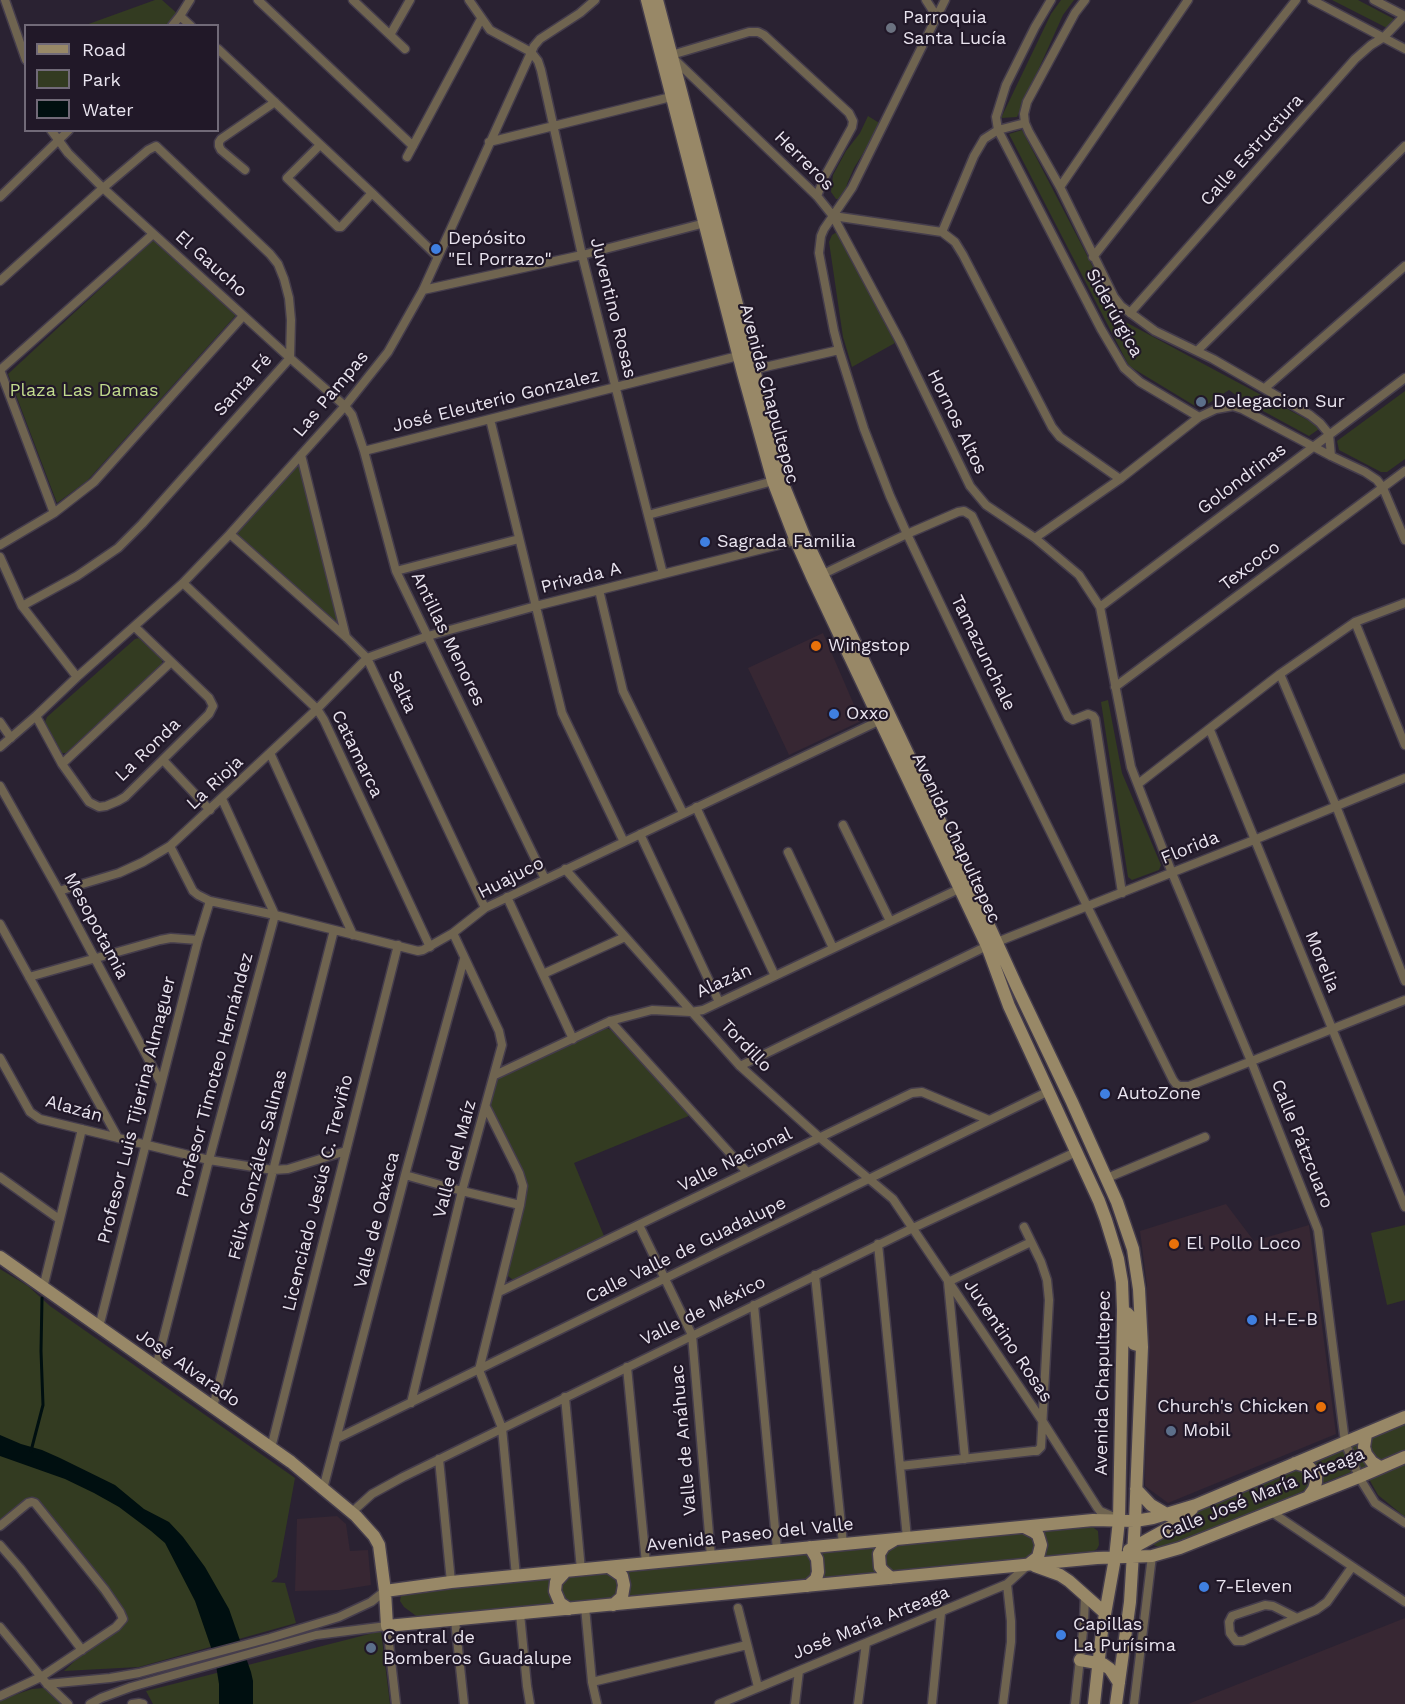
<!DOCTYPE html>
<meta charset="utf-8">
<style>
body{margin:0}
#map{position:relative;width:1405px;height:1704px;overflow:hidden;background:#2a2232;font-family:"Work Sans",sans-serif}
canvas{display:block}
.legend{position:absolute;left:24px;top:24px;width:195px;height:108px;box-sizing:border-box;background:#211828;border:2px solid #716a78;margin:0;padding:8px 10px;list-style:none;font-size:18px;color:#e9e4ef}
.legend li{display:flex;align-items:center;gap:12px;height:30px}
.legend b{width:30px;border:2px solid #716a78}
</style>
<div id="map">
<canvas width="1405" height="1704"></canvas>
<ul class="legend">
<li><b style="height:8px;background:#988867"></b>Road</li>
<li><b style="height:16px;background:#333b21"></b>Park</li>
<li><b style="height:16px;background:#000f10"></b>Water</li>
</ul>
</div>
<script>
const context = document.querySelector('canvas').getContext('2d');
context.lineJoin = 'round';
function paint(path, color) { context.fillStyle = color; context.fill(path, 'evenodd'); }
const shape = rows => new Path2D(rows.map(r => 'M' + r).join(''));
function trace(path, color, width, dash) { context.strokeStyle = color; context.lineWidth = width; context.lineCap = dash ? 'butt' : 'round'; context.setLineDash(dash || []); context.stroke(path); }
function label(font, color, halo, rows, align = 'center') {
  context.font = font + ' "Work Sans",sans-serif'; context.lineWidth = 4.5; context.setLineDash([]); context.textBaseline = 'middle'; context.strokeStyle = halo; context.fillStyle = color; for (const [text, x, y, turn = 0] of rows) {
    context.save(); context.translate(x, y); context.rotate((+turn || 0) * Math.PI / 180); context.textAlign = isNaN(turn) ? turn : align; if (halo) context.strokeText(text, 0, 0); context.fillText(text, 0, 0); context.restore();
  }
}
const commercial = shape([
 [823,633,861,721,789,755,748,668],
 [1226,1204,1254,1241,1309,1225,1336,1434,1168,1503,1145,1486,1147,1286,1140,1231],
 [337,1516,346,1524,350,1551,368,1550,371,1585,340,1590,295,1591,297,1519],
 [1405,1618,1405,1704,1188,1704]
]);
const green = shape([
 [155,0,162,0,180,16,170,25,83,26],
 [1061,0,1074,0,1063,15,1017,117,1001,118,1051,14],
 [1332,0,1358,0,1394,19,1387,28],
 [868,116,881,124,854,168,847,184,845,196,839,199,836,199,831,192,833,175,846,151,860,133],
 [1022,130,1120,319,1317,425,1319,429,1309,436,1241,399,1229,390,1200,409,1129,366,1009,134],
 [837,232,846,240,895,343,852,367,843,337,829,242,832,235],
 [154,239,236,315,87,481,57,503,8,374],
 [1405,391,1405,459,1387,472,1381,472,1339,450,1337,441],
 [301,455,347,638,230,534],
 [139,638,162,659,162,664,66,753,62,753,45,722,47,717,135,639],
 [1108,700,1122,773,1161,865,1159,870,1132,880,1128,877,1101,702],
 [607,1028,613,1031,691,1115,574,1163,604,1236,515,1279,512,1279,508,1276,508,1273,526,1185,493,1112,489,1100,497,1077],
 [1405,1225,1405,1300,1387,1305,1371,1233],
 [0,1269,28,1286,50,1306,295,1478,277,1577,271,1582,285,1583,296,1623,139,1667,64,1671,119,1619,34,1505,0,1527],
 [1405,1420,1405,1451,1323,1483,1313,1460],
 [1405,1464,1405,1517,1378,1495,1369,1479],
 [1298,1468,1310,1474,1312,1482,1308,1488,1301,1492,1200,1536,1164,1547,1159,1547,1151,1544,1197,1512,1218,1500],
 [1090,1525,1098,1531,1099,1545,1097,1549,1092,1552,1076,1555,419,1618,404,1607,400,1601,401,1596,405,1592],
 [381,1631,390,1704,153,1704,146,1691],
 [44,1688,61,1704,0,1704,0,1700,32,1689]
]);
const water = shape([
 [0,1435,21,1444,42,1450,60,1458,115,1485,144,1509,169,1522,183,1537,205,1567,229,1609,251,1672,253,1681,253,1704,219,1704,219,1684,215,1659,195,1601,165,1543,151,1531,119,1507,94,1493,65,1479,0,1456]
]);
const stream = shape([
 [31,1451,43,1405,41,1351,42,1298]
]);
const street = shape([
 [5,0,26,60],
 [258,0,413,146],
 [353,0,405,49],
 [469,0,490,30,531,52,538,61,541,70,582,255,663,574],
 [926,0,937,17],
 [945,0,852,188,824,229,821,236,819,253,834,331,839,350,864,429,890,496,907,534,1012,754,1173,1080,1176,1084,1180,1086,1189,1086,1405,1000],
 [1051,0,1035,27,1006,85,996,117,998,130,1101,329,1124,368,1140,382,1199,417],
 [1085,0,1075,13,1027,102,1024,114,1025,123,1029,132,1060,187,1114,297,1121,306,1155,331,1213,359,1310,415,1320,423,1329,434,1331,456],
 [1312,0,1405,49],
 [1374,0,1405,16],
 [180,16,191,26],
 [172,26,180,16,190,0],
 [390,35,410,0],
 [218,49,372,193,438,257],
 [668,56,749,32,758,32,764,35,849,113,853,121,852,127,825,176,817,196],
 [674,59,817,196,833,216,942,232,955,242,963,255,1052,427,1060,437,1120,479],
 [51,130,68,153,103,188,290,358,345,406,352,415,364,451,396,571,545,879],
 [489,142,675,96],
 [320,145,287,178,338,227,341,227,372,193],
 [407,157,481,19],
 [245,170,221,150,219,146,219,142,221,139,275,102],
 [1060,187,1188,0],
 [0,197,69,130],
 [833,216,900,341,970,486,986,505,1035,538,1079,575,1100,607,1131,767,1172,873,1251,1061,1318,1230,1345,1442,1359,1477,1375,1503,1405,1523],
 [942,232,974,156,984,139,998,130,1025,123],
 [1093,257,1296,0],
 [0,281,103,188,148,150,156,146,270,254,278,264,284,279,289,298,291,320,290,358,142,524,118,548,77,576,22,606],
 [423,290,582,255,709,222],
 [1130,313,1355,59,1371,45,1384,37,1404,16],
 [1197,351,1405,146],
 [0,370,153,234],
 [0,370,54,513],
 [752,370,839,350],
 [1265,388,1405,266],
 [490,419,562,713,624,842],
 [364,451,742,355],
 [301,455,346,637],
 [648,515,777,480],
 [230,534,347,638,367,658,485,908],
 [1035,538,1120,479,1199,417,1216,409,1233,406,1242,409,1331,456,1365,472,1377,480,1383,488,1405,540],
 [0,545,54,513,94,482,243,316],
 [0,557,22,606,77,677],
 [396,571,519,539],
 [819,576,907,534,958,512,964,511,972,516,1068,717,1073,720,1088,714,1093,716,1095,719,1122,893],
 [183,583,317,709,324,720,430,947],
 [599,590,623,691,683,813],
 [1100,607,1405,378],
 [1355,622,1405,745],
 [1280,674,1336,806,1405,981],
 [1115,687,1405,471],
 [36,716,62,764,89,802,99,807,106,806,118,801,125,797,209,714,213,706,209,698,135,627],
 [0,722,11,738],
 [1210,730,1405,1207],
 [0,747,36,716,77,677,183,583,230,534,345,406,388,352,423,290,534,46,540,39,580,13,595,0],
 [270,753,353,935],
 [163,760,210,810],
 [62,764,171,662],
 [1138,784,1280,674,1355,622,1405,603],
 [0,786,59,891,161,1083],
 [696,807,775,976],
 [843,825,890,921],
 [640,834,719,1002],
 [170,846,193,891,198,895,210,901,275,915,418,951,423,950,453,933,485,908,885,718],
 [788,852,833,948],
 [565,869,740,1066,819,1137,893,1199,1043,1422,1097,1507,1100,1511,1116,1518],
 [59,891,119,873,143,862,170,846,317,709,367,658,428,636,536,606,798,540],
 [507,897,573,1039],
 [0,924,118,1138],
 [543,974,625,937],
 [29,977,160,940,171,938,198,940],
 [610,1021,747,1172],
 [0,1058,30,1112,40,1119,209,1160,273,1170,288,1169,346,1151],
 [740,1066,987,946,1254,840,1405,778],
 [495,1075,610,1021,652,1010,691,1012,703,1010,963,887],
 [486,1107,519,1173,523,1186,520,1205,479,1370,502,1428,516,1576],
 [405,1175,462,1191,520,1205],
 [0,1177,59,1219],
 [1107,1178,1205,1137],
 [639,1225,692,1335,711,1557],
 [878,1244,907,1538],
 [815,1275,843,1544],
 [43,1288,82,1129],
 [499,1292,912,1093,922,1092,989,1120],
 [754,1305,777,1550],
 [99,1327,198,940,210,901],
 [156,1367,209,1160,275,915,222,799],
 [627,1367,646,1563],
 [565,1397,581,1570],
 [411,1403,462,1191,502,1045,499,1031,453,933],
 [213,1407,334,930],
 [338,1438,1049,1091],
 [271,1448,398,945],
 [439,1459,451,1582],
 [965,1459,948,1282,1031,1242],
 [900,1466,1033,1451,1037,1451,1041,1447,1049,1300,1047,1280,1041,1262,1024,1227],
 [323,1489,405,1175,464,959],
 [1270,1511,1405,1602],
 [352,1512,372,1494,403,1477,913,1228,1076,1152],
 [0,1526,28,1503,32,1502,35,1503,105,1590,120,1612,123,1619,116,1627,41,1677,0,1696],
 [0,1545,20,1568,82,1650],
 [585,1607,592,1682,597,1704],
 [738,1608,758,1687],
 [520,1614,527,1686,530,1704],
 [1297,1618,1273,1606,1265,1605,1232,1616,1229,1622,1230,1633,1236,1641,1243,1641,1316,1610,1327,1602,1352,1567],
 [455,1620,464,1704],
 [0,1627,47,1684,68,1704],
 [592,1682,747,1645],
 [47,1684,110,1678,139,1673,270,1638,339,1617,371,1602,385,1591],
 [90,1704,101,1698,131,1687,316,1635,387,1626,396,1704],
 [132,1704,139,1703,143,1704],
 [719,1704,1007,1584,1029,1564],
 [795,1704,799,1671],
 [858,1704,866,1643],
 [932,1704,941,1613],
 [1003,1704,1011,1642,1011,1621,1007,1584],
 [1075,1704,1084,1622,1085,1596],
 [1134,1704,1152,1556]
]);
const secondary = shape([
 [647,0,743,373,773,481,796,541,813,579,987,946,1009,1006,1099,1201,1106,1220,1118,1259,1122,1282,1123,1310,1119,1520,1115,1558,1102,1631,1094,1704],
 [657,0,754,369,781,479,805,538,970,884,1017,987,1072,1102,1117,1202,1133,1249,1139,1289,1142,1347,1135,1521,1130,1602,1116,1704],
 [0,1257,291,1462,356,1516,374,1536,379,1545,385,1591,387,1626,1097,1558,1152,1556,1180,1548,1359,1477,1405,1457],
 [1127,1313,1129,1315,1134,1344,1141,1346],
 [1366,1434,1364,1447,1366,1454,1372,1462,1380,1467],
 [1295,1463,1309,1467,1316,1475,1316,1482,1314,1489,1309,1496],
 [1136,1489,1151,1505,1168,1515],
 [1024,1527,1034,1532,1038,1535,1041,1545,1038,1557,1029,1564],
 [1129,1550,1172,1526,1192,1509],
 [1035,1566,1060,1575,1069,1581,1105,1613],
 [609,1567,622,1576,624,1585,622,1597,613,1605],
 [566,1571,556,1582,555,1591,560,1603,569,1609],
 [891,1578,883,1571,880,1567,879,1554,884,1546,894,1540],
 [808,1586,816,1579,818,1572,817,1559,810,1547],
 [385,1591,451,1582,1093,1520,1135,1521,1153,1518,1196,1505,1405,1417],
 [1080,1660,1103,1664,1110,1669,1119,1683]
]);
const markers = [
 [891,28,6,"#6b7280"],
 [436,249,6,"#3f7fe0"],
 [1201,402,6,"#5c6f8a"],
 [705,542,6,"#3f7fe0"],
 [816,646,6,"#e8710a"],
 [834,714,6,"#3f7fe0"],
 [1105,1094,6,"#3f7fe0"],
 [1174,1244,6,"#e8710a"],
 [1252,1320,6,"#3f7fe0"],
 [1321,1407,6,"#e8710a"],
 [1171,1431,6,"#5c6f8a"],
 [1204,1587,6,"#3f7fe0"],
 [1061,1635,6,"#3f7fe0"],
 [371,1648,6,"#5c6f8a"]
];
const poiNames = [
 ["Parroquia",903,18],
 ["Santa Lucía",903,39],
 ["Depósito",448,239],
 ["\"El Porrazo\"",448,260],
 ["Delegacion Sur",1213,402],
 ["Sagrada Familia",717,542],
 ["Wingstop",828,646],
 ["Oxxo",846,714],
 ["AutoZone",1117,1094],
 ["El Pollo Loco",1186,1244],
 ["H-E-B",1264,1320],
 ["Church's Chicken",1309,1407,"right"],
 ["Mobil",1183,1431],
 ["7-Eleven",1216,1587],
 ["Capillas",1073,1625],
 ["La Purísima",1073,1646],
 ["Central de",383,1638],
 ["Bomberos Guadalupe",383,1659]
];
const streetNames = [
 ["Calle Estructura",1252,150,-48],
 ["Herreros",804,161,45],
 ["El Gaucho",211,264,42],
 ["Juventino Rosas",613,308,76],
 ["Siderúrgica",1114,313,61],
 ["Santa Fé",243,385,-48],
 ["Las Pampas",331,394,-50],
 ["Avenida Chapultepec",769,394,75],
 ["José Eleuterio Gonzalez",496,401,-14],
 ["Hornos Altos",957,422,64],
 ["Golondrinas",1242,479,-37],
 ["Texcoco",1250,566,-37],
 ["Privada A",581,578,-14],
 ["Antillas Menores",448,639,64],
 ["Tamazunchale",983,653,64],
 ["Salta",402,692,65],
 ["La Ronda",148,750,-44],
 ["Catamarca",357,754,64],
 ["La Rioja",215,783,-43],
 ["Avenida Chapultepec",956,838,65],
 ["Florida",1190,848,-22],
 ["Huajuco",511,878,-27],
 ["Mesopotamia",96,926,62],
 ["Morelia",1322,962,68],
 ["Alazán",724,981,-24],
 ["Tordillo",746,1046,46],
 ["Profesor Timoteo Hernández",215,1075,-75],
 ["Alazán",74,1109,16],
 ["Profesor Luis Tijerina Almaguer",137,1110,-76],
 ["Calle Pátzcuaro",1302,1144,68],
 ["Valle del Maíz",455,1159,-75],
 ["Valle Nacional",735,1160,-26],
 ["Félix González Salinas",258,1165,-76],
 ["Licenciado Jesús C. Treviño",318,1193,-76],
 ["Valle de Oaxaca",377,1220,-76],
 ["Calle Valle de Guadalupe",686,1250,-26],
 ["Valle de México",703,1311,-26],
 ["Juventino Rosas",1008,1341,56],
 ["José Alvarado",188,1368,35],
 ["Avenida Chapultepec",1103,1383,-89],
 ["Valle de Anáhuac",684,1440,-95],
 ["Calle José María Arteaga",1263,1494,-22],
 ["Avenida Paseo del Valle",750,1535,-6],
 ["José María Arteaga",871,1623,-22]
];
const parkNames = [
 ["Plaza Las Damas",84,391]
];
paint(commercial, '#372733');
paint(green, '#333b21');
paint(water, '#000f10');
trace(stream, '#000f10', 3);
trace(street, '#453d4c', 11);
trace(secondary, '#453d4c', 15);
trace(street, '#6f6450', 8);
trace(secondary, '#988867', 12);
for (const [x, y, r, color] of markers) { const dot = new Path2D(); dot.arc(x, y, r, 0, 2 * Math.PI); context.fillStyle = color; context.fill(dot); trace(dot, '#211828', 2); }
label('18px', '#e9e4ef', '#211828', poiNames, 'left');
label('18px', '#e9e4ef', '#211828', streetNames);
label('18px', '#c2db8d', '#211828', parkNames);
</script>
